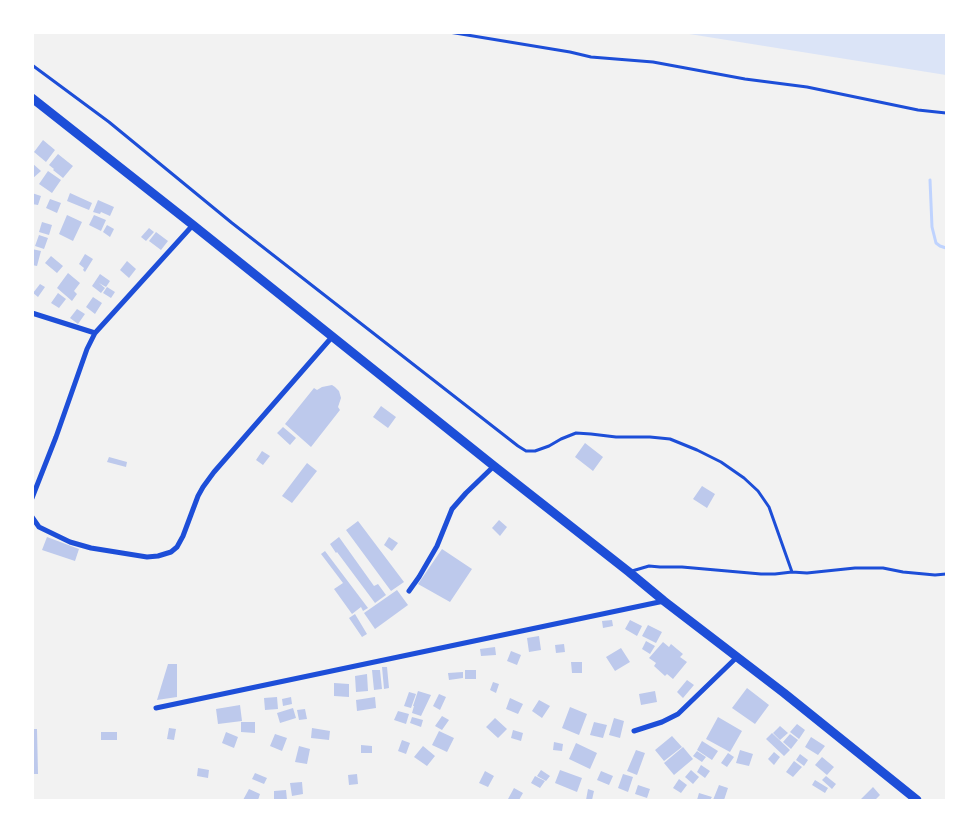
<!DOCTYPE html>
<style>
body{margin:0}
#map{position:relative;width:979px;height:833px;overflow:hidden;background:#f2f2f2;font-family:"IBM Plex Sans",sans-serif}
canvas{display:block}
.frame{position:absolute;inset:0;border:34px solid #fff;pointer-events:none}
</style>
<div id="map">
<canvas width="979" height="833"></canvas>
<div class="frame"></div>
</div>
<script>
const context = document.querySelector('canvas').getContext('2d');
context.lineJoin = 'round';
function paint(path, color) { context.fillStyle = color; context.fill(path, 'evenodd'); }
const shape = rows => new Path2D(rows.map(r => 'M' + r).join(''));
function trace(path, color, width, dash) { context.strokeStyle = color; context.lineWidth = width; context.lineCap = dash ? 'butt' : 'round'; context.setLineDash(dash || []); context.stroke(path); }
const green = shape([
 [683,33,946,33,946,75]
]);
const stream = shape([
 [930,180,932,227,936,243,940,246,946,248]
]);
const building = shape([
 [43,140,55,150,46,162,34,152],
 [58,154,73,166,63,178,53,170,54,169,49,165],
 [32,163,41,171,32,179],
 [48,171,61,180,52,193,39,184],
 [32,193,41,196,38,205,32,204],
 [70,193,92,203,89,210,67,201],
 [50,199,61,203,57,213,46,208],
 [98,200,114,207,110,216,101,212,100,214,93,212],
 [67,215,82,222,73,241,59,234],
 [94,215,106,220,101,231,89,225],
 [42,222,52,225,49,235,39,232],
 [107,225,114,229,110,237,103,232],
 [149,228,154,232,146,241,141,237],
 [156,232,168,241,161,250,149,241],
 [39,235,48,238,44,249,35,246],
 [32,249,41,251,37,266,32,265],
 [85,254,93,259,85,272,83,270,84,268,79,264],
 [51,256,63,266,57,273,45,263],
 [127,261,136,269,129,278,120,270],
 [68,273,80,283,74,291,77,294,72,301,57,288],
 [100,274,110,281,106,287,99,283,105,288,101,293,92,286],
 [40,284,45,287,38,297,33,293],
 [107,287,115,292,111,298,103,293],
 [58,293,66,299,59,308,51,303],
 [93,297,102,303,95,314,86,307],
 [77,309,85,314,78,324,70,318],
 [332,385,335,387,339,391,341,398,338,407,340,410,311,447,285,424,314,388,317,390,322,387],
 [381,406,396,417,388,428,373,417],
 [283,427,296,438,290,445,277,433],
 [585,443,603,457,593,471,575,457],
 [262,451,270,456,263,465,256,460],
 [109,457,127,462,126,467,107,462],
 [307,463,317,471,292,503,282,496],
 [702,486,715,494,707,508,693,499],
 [499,520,507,527,500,536,492,528],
 [358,521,404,582,391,591,346,530],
 [47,537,79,549,75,561,42,550],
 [339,537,374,586,378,584,386,595,375,603,337,552,336,553,330,544],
 [389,537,398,543,392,551,384,545],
 [442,549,472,569,450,602,418,584],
 [325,551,368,608,363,611,361,607,352,614,334,589,343,583,321,554],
 [397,590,408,605,375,629,364,613],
 [355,614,367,634,362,637,349,618],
 [612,620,613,626,603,628,602,621],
 [630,620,642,626,637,636,625,629],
 [648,625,662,632,656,643,642,636],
 [539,636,541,650,529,652,527,638],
 [646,641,655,646,650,654,642,649],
 [663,642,669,647,671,644,683,654,680,657,687,662,673,679,667,674,665,676,654,666,656,663,649,658],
 [564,644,565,652,556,653,555,645],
 [495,647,496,655,481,656,480,649],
 [621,648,630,662,615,671,606,657],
 [511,651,521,655,517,665,507,661],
 [571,662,582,662,582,673,572,673],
 [168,664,177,664,177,697,157,700],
 [382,667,387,667,389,688,384,689],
 [372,670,380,670,382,689,374,690],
 [465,670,476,670,476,679,465,679],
 [463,672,463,678,449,680,448,673],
 [367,674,368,691,356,692,355,676],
 [687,680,694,685,683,698,677,692],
 [493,682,499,684,496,693,490,690],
 [334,683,349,684,349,697,334,696],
 [747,688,769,705,755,724,732,708],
 [418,691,431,695,421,716,412,713,414,706,413,706],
 [655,691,657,702,641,705,639,694],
 [409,692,416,694,411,708,404,706],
 [439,694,446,697,440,710,433,706],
 [277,697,278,709,265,710,264,698],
 [291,697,292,704,283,706,282,699],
 [375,697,376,708,357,711,356,700],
 [510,698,523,704,518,714,506,709],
 [539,700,550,706,542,718,532,711],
 [240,705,242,721,218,724,216,709],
 [570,707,587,714,579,735,562,728],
 [293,708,296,718,280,723,277,713],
 [305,709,307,719,299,720,297,710],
 [398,711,409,714,406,724,394,720],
 [442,716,449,720,442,730,435,726],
 [412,717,423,720,421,727,410,723],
 [718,717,742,731,730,752,706,739],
 [495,718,507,729,498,738,486,727],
 [614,718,624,721,620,738,609,735],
 [241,722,255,722,255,733,241,732],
 [594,722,607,725,603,738,590,735],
 [797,724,805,730,799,739,790,732],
 [780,726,788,733,780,740,773,733],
 [169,728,176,729,174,740,167,739],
 [312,728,330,731,329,740,311,738],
 [32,729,37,729,38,774,32,774],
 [513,730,523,733,521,741,511,738],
 [439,731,454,738,447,752,432,745],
 [101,732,117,732,117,740,101,740],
 [226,732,238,737,234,748,222,743],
 [772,733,790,750,784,756,766,739],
 [275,734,287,738,282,751,270,746],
 [790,734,798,740,791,749,783,742],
 [672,736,682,747,664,761,655,750],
 [811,737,825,746,818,755,805,747],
 [402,740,410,743,406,754,398,751],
 [702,741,718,751,712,760,697,750],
 [554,742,563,744,562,751,553,750],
 [576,743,597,753,590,769,569,759],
 [361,745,372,746,372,753,361,753],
 [299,746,310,749,307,764,295,762],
 [423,746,435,756,427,766,414,757],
 [683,747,693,759,674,775,664,763],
 [636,750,645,753,637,775,627,771],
 [740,750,753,754,749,766,736,763],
 [697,751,706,757,702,762,693,756],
 [774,752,780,757,774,765,768,759],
 [728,753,734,757,727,767,721,763],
 [800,754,808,760,804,766,796,760],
 [822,757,834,767,827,775,815,765],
 [794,761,802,767,793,777,786,772],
 [701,765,710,771,705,778,697,772],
 [198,768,209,770,208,778,197,776],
 [541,770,550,776,546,781,537,776],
 [560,770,582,778,577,792,555,783],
 [691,770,699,777,693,784,685,777],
 [485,771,494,776,488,787,479,783],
 [601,771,613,776,609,785,597,780],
 [255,773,267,778,264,784,252,779],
 [357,774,358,784,349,785,348,775],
 [623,774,633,777,628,792,618,788],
 [535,776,545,781,540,788,531,783],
 [826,776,836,784,832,789,822,780],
 [679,779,687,785,681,793,673,788],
 [815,780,828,788,825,793,812,785],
 [302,782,303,794,292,796,290,783],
 [638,785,650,789,647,798,635,794],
 [719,785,728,788,724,800,713,800],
 [873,787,880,795,875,800,860,800],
 [514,788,523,793,519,800,511,800,508,799],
 [249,789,260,794,258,800,243,800],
 [588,789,594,791,592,800,586,800],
 [286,790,287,800,274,800,274,791],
 [699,793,712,797,710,800,697,800]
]);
const service = shape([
 [449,32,570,52,591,57,653,62,745,79,807,87,918,110,946,113],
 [32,65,109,122,232,223,518,446,526,451,535,451,549,446,561,439,576,433,591,434,616,437,650,437,670,439,697,450,721,462,744,478,758,491,769,507,792,572,775,574,761,574,682,567,660,567,649,566,632,571],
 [792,572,807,573,855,568,883,568,903,572,935,575,946,574]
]);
const minor = shape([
 [32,313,95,333],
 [32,498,56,437,87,349,95,333,193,225],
 [32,517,39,527,70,542,91,548,147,557,158,556,171,552,177,547,183,536,198,496,203,487,214,472,332,337],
 [409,591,419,577,437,546,452,509,466,493,494,466],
 [156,708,664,601],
 [634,731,662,722,678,714,737,657]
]);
const secondary = shape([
 [32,98,193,225,494,466,629,572,664,601,784,693,917,800]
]);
paint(green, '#dbe4f7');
trace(stream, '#bfd3fe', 3);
paint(building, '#bdc9ec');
trace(service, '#1d4ed8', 3);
trace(minor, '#1d4ed8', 5);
trace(secondary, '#1d4ed8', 9);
</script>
